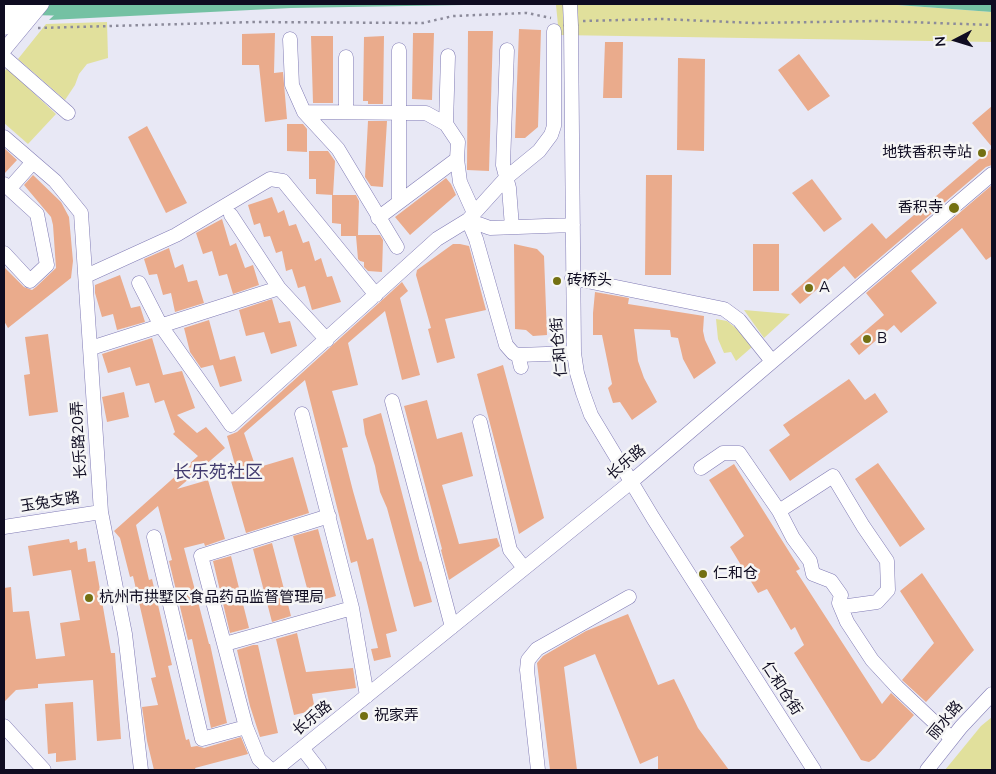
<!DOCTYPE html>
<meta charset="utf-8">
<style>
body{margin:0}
#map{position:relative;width:996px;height:774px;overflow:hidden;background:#e8e8f5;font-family:"Nunito Sans",sans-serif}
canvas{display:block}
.frame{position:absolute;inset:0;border:5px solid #0f0c21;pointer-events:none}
.north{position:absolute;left:931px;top:15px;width:50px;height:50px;-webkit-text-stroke:4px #f6f6f6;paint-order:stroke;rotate:265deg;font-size:14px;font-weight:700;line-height:20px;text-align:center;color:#0f0c21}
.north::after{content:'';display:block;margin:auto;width:18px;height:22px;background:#0f0c21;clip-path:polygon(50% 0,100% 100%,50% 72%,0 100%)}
</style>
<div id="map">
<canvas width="996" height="774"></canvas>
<div class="frame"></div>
<div class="north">N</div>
</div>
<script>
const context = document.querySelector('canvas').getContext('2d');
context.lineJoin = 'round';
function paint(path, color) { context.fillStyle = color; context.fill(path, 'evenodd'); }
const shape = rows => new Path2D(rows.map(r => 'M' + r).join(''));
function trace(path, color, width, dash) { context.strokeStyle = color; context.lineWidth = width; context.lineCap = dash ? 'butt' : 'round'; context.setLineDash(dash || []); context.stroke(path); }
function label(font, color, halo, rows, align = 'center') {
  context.font = font + ' "Nunito Sans","Noto Sans SC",sans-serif'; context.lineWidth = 5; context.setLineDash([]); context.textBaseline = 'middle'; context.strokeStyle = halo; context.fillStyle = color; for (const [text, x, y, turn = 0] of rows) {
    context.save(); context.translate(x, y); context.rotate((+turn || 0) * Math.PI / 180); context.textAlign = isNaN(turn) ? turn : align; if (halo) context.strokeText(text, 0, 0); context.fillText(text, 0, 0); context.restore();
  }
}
const green = shape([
 [884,4,992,12,992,42,559,35,556,5],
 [107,22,108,58,87,64,79,74,75,85,65,100,18,59,46,24],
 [7,68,56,114,28,144,4,123,4,72],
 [744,310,790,314,764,338],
 [716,319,727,321,737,329,752,347,736,361,731,352,724,353,718,339],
 [992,717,992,770,945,770,981,726]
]);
const water = shape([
 [66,4,705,4,464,5,291,8,49,20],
 [884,4,992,4,992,12]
]);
const canal = shape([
 [29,8,78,9]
]);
const building = shape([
 [519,29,541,30,538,127,525,138,515,138],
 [468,31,493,31,489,171,467,170],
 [275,33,274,73,283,72,287,119,265,122,259,65,242,65,242,34],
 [413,33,434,33,432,100,412,99],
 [311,36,333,36,333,103,313,103],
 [384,36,383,104,368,104,368,101,363,101,364,37],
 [605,42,623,42,622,98,603,98],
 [799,54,830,96,808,111,778,70],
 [678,58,705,59,704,151,677,150],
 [992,106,992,147,972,123],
 [368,121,387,121,383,187,371,186,365,177],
 [287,124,303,124,307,129,307,152,287,151],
 [147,126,187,203,166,213,128,137],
 [4,148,17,160,4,174],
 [992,148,992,165,986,167,855,279,844,266,800,304,791,294,872,223,886,239],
 [309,151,328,151,335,161,333,195,316,194,316,179,309,179],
 [33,175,61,202,69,217,73,261,71,278,8,328,4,321,4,267,24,287,32,290,36,287,56,268,53,225,51,217,24,185],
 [646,175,672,175,671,275,645,275],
 [446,178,451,184,456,195,410,235,395,217],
 [812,179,842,219,824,232,792,193],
 [992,185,992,256,986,260,962,228,911,271,937,303,901,333,894,325,859,355,850,344,884,315,866,293],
 [332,195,356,195,359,201,358,235,380,235,383,240,382,272,368,271,364,267,364,262,360,261,358,259,356,236,341,236,341,224,332,223],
 [272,197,278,213,284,210,289,226,296,224,303,243,309,241,315,261,321,258,327,277,332,276,341,302,312,310,305,286,298,288,292,269,286,271,282,251,276,253,270,236,264,237,260,223,254,225,248,205],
 [222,219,230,246,236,243,245,268,253,265,259,285,233,294,227,274,219,276,212,251,203,254,196,233],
 [453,244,460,244,469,246,486,310,445,319,455,358,437,363,428,329,431,328,416,275,417,270],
 [514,244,537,249,544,256,547,335,533,336,526,330,515,329],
 [753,244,779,244,779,291,753,291],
 [169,248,175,268,183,264,188,282,197,280,204,303,175,312,171,293,163,295,157,274,149,275,144,259],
 [120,275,131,308,140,306,145,322,117,330,113,314,102,317,95,293,95,285],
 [402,282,408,291,400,298,420,375,402,380,385,311,348,343,358,385,332,391,348,447,342,448,353,491,367,540,373,538,397,631,386,634,391,657,374,661,371,649,378,648,357,561,351,563,305,380,244,433,256,468,293,457,309,513,246,533,229,474,237,472,227,436,237,432],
 [595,292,629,298,628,304,704,316,703,331,705,340,716,363,694,379,683,359,678,338,671,337,670,330,634,329,638,361,644,378,657,402,632,420,620,402,613,403,608,388,612,384,602,335,593,335,593,313],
 [272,299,279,323,290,321,297,346,271,354,264,332,246,336,239,310],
 [209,320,220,360,235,356,242,381,220,387,213,365,201,368,190,352,184,328],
 [48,334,58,412,29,416,24,375,30,374,25,337],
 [152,338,163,375,182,371,195,408,177,415,197,433,206,427,225,448,177,489,208,480,225,539,205,546,204,543,184,548,209,644,210,644,227,723,211,728,192,639,188,640,169,561,172,560,158,506,136,525,149,580,152,579,172,665,168,666,186,740,189,739,191,747,197,746,204,748,241,737,248,754,195,768,196,770,154,770,147,741,142,707,158,705,151,678,156,677,133,576,130,577,120,538,114,531,198,456,173,434,175,432,164,400,155,403,149,383,136,386,130,367,108,373,102,354],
 [503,365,544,518,519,534,477,374],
 [849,379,865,400,875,393,888,412,790,481,769,450,790,435,783,425],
 [124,392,129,417,107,422,102,397],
 [427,400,437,439,462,432,473,476,442,485,459,544,497,538,500,546,449,580,441,550,442,549,404,406],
 [381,413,420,562,421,561,432,602,414,607,387,508,380,492,375,466,365,434,363,419],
 [878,463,925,529,900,547,855,479],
 [734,464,800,569,796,571,882,704,891,693,914,715,875,758,869,762,861,760,794,653,804,645,795,627,791,630,767,589,758,593,730,547,744,536,709,480],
 [318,529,336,596,311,603,293,536],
 [69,539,70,543,77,541,78,550,86,548,88,562,95,561,111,653,115,653,121,739,97,741,93,680,38,684,38,688,16,690,4,702,4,588,11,587,13,612,29,611,36,659,65,656,60,623,80,620,71,570,33,576,28,546],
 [272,543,291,616,272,622,253,549],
 [231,556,249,628,230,633,213,561],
 [922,573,974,650,926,702,902,680,934,643,900,591],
 [628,614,658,685,674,679,698,728,729,770,658,770,658,756,640,764,595,654,564,667,577,770,550,770,537,663,543,656,586,631],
 [297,633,306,672,353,668,356,688,312,694,315,710,294,715,276,639],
 [253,645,258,645,278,733,260,737,250,706,237,650],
 [73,702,76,760,56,762,56,753,48,754,45,704]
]);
const path = shape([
 [583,21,661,19,754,23,879,21,992,25],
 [38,28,254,22,423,23,453,16,527,13,551,18]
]);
const minor = shape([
 [571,26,574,353,577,373,583,393,591,415,653,518,814,770],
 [290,39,292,85,304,112,338,149,397,247],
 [4,50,42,4],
 [507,50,503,165,509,188,512,227],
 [4,57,68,113],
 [346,57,346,112],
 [304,112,426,113,446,124,458,142,457,159,460,182,474,213],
 [446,124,448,56],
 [4,137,55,181,81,213,101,512,125,634,141,770],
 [4,184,37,214,47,265,30,281,4,253],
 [10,188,33,162],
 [399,202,399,50],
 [231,215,279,288,327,340],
 [378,218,457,159],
 [468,220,476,239,506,345,513,353,518,355,574,353],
 [468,220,490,228,573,225],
 [86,276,176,235,270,179,283,181,376,295],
 [572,278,724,309,739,320,771,360],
 [139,283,161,326,231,425,437,239,468,220,506,178,539,151,551,135,554,126,554,31],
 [91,348,279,288],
 [518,355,521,367],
 [392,401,452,627],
 [302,414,352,608,367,696],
 [480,422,510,550,524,568],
 [701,468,723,453,739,453,779,511,793,538,810,561,813,574,831,581,841,595,839,603,847,622,872,660,897,687,951,738],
 [779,511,833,476,863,526,887,561,888,590,877,602,841,607],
 [4,527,101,512],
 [154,537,202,739,246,727,259,759,271,770],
 [225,644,352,608],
 [4,726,44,770],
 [246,727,201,556,329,516],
 [302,748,319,770],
 [275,770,631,482,992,174],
 [538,770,527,670,528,660,537,649,629,597],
 [927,770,961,727,992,694]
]);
const major = shape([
 [4,7,6,4]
]);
const highway = shape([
 [4,25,23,4]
]);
const minorBridge = shape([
 [570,4,571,26]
]);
const markers = [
 [982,153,5,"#737012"],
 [954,208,6,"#737012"],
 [557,281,5,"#737012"],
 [809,288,5,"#737012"],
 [867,339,5,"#737012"],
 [703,574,5,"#737012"],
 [89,598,5,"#737012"],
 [364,716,5,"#737012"]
];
const poiNames = [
 ["地铁香积寺站",972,153,"right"],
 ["香积寺",943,208,"right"],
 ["砖桥头",567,281],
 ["A",819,288],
 ["B",877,339],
 ["仁和仓",713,574],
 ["杭州市拱墅区食品药品监督管理局",99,598],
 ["祝家弄",374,716]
];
const streetNames = [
 ["仁和仓街",560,347,-95],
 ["长乐路20弄",80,440,-93],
 ["长乐路",627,463,-40],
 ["玉兔支路",50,503,-9],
 ["仁和仓街",781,689,57],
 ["长乐路",313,719,-39],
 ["丽水路",946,721,-50]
];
const quarterNames = [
 ["长乐苑社区",218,474]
];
paint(green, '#e1e09c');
paint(water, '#74c1a3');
trace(canal, '#74c1a3', 14);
paint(building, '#eaab8c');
trace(minor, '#807bb5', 15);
trace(major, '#807bb5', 19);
trace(highway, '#807bb5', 21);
trace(path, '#8c8b9b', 2.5, [2.5, 4]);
trace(minor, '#fff', 14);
trace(major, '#fff', 18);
trace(highway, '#fff', 20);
trace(minorBridge, '#807bb5', 15, []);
trace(minorBridge, '#fff', 14);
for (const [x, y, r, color] of markers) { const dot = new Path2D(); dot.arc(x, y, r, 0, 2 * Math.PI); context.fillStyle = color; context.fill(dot); trace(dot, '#f6f6f6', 2); }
label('15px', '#0f0c21', '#f6f6f6', poiNames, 'left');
label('15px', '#0f0c21', '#f6f6f6', streetNames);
label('18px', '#423b6f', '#f6f6f6', quarterNames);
</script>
